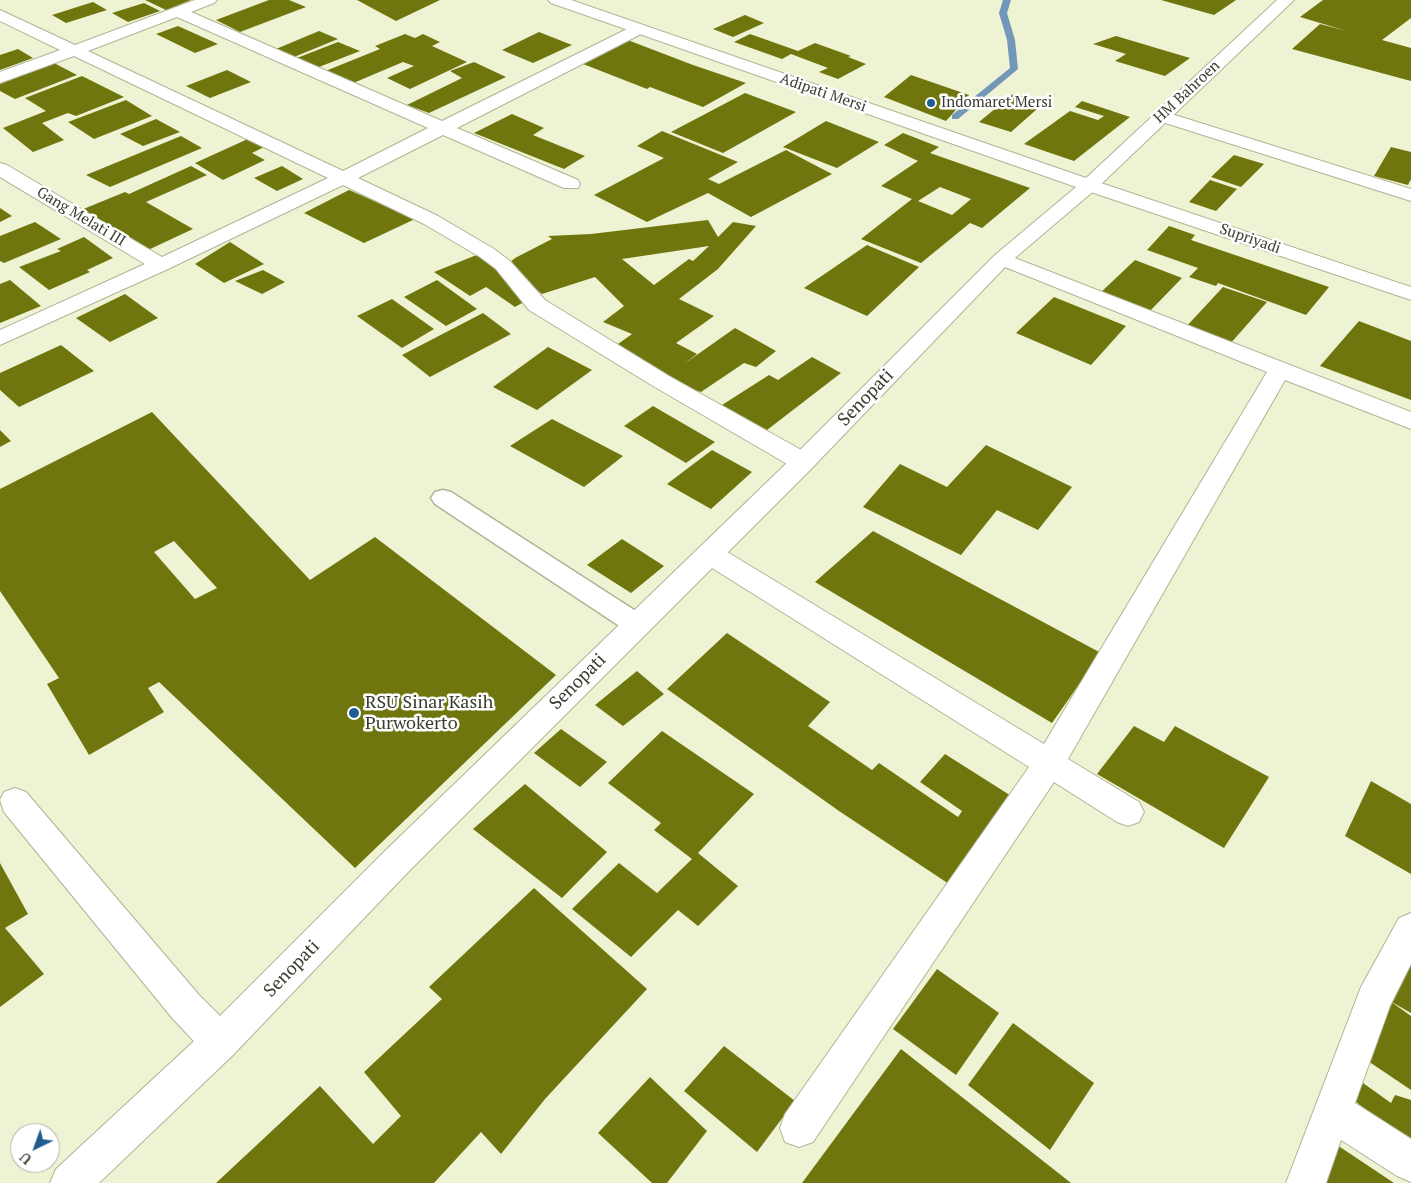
<!DOCTYPE html>
<style>
body{margin:0}
#map{position:relative;width:1411px;height:1183px;overflow:hidden;background:#eef3d3;font-family:"PT Serif",serif}
canvas{display:block}
.north{position:absolute;left:10px;top:1123px;width:50px;height:50px;box-sizing:border-box;background:#fff;border:1px solid #b0b1ac;border-radius:50%;rotate:222deg;font-size:14px;font-weight:700;line-height:20px;text-align:center;color:#3a3c2f}
.north::after{content:'';display:block;margin:auto;width:18px;height:22px;background:#1f5c92;clip-path:polygon(50% 0,100% 100%,50% 72%,0 100%)}
</style>
<div id="map">
<canvas width="1411" height="1183"></canvas>
<div class="north">U</div>
</div>
<script>
const context = document.querySelector('canvas').getContext('2d');
context.lineJoin = 'round';
const shape = rows => new Path2D(rows.map(r => 'M' + r).join(''));
function paint(path, color) { context.fillStyle = color; context.fill(path, 'evenodd'); }
function trace(path, color, width, dash) { context.strokeStyle = color; context.lineWidth = width; context.lineCap = dash ? 'butt' : 'round'; context.setLineDash(dash || []); context.stroke(path); }
function label(font, color, halo, rows, align = 'center') {
  context.font = font + ' "PT Serif",serif'; context.lineWidth = 5; context.setLineDash([]); context.textBaseline = 'middle'; context.strokeStyle = halo; context.fillStyle = color; for (const [text, x, y, turn = 0] of rows) {
    context.save(); context.translate(x, y); context.rotate((+turn || 0) * Math.PI / 180); context.textAlign = isNaN(turn) ? turn : align; if (halo) context.strokeText(text, 0, 0); context.fillText(text, 0, 0); context.restore();
  }
}
const stream = shape([
 [1003,0,1011,0,1007,13,1015,40,1018,69,958,119,952,119,952,115,1010,68,1007,40,999,13,1003,0]
]);
const building = shape([
 [145,0,191,0,166,10],
 [269,0,289,0,306,7,240,32,216,20],
 [357,0,440,0,396,21],
 [1161,0,1236,0,1214,15],
 [1323,0,1411,0,1411,18,1382,40,1411,48,1411,81,1292,49,1320,24,1347,31,1300,17],
 [93,2,107,10,66,23,52,15],
 [144,3,160,11,128,22,112,13],
 [745,15,764,23,733,37,713,29],
 [178,26,218,44,195,53,156,34],
 [319,31,338,39,294,57,276,49],
 [539,32,572,45,533,63,502,50],
 [405,34,415,38,423,34,440,42,432,46,467,62,410,89,387,78,414,66,403,62,351,84,323,72,380,49,375,46],
 [750,34,798,51,815,43,851,56,848,57,866,64,838,79,819,72,828,68,791,54,782,59,734,42],
 [1116,36,1190,58,1165,76,1115,61,1126,54,1093,44],
 [625,39,693,65,746,83,703,107,650,87,647,89,578,62],
 [338,42,360,51,319,67,297,58],
 [18,49,33,58,0,70,0,55],
 [474,62,506,77,429,113,407,105,462,78,450,71],
 [54,63,77,75,15,99,0,91,0,84],
 [227,70,251,82,210,98,186,86],
 [911,75,969,95,946,121,884,97],
 [82,76,124,97,76,116,68,113,42,123,64,140,33,152,3,128,46,111,25,98],
 [745,93,796,112,723,153,671,132],
 [1013,94,1045,102,1011,132,979,122],
 [126,100,152,116,94,139,68,122],
 [1082,101,1130,117,1074,161,1024,144,1070,111,1098,120,1104,116,1075,107],
 [512,114,544,128,533,135,585,156,564,169,474,133],
 [156,119,180,132,143,146,120,134],
 [826,121,879,142,837,168,783,147],
 [662,131,738,162,708,179,719,184,786,150,832,174,751,217,708,193,647,222,594,195,664,158,637,146],
 [903,133,939,147,930,153,1030,188,982,228,970,223,921,263,861,239,912,199,881,186,918,161,884,145],
 [940,187,971,199,952,215,918,201],
 [181,136,202,148,110,187,86,175],
 [250,138,266,146,252,153,265,160,223,180,195,163],
 [1391,147,1411,152,1411,179,1408,185,1374,176],
 [1234,155,1264,164,1241,187,1211,177],
 [191,166,207,175,146,202,193,229,148,250,81,210,125,192,129,194],
 [282,166,303,179,277,191,254,178],
 [1210,180,1237,189,1216,211,1189,202],
 [349,190,415,219,364,243,304,213],
 [0,208,12,216,0,222],
 [708,220,718,237,733,222,756,226,718,269,679,299,714,316,676,343,697,354,684,364,735,328,776,351,756,367,744,363,701,392,662,380,611,349,632,334,603,322,624,306,595,277,542,294,507,265,515,258,552,239,548,236,591,234],
 [709,246,693,261,689,259,654,285,622,259],
 [35,222,61,239,4,263,0,261,0,236],
 [1169,226,1195,235,1191,240,1329,287,1306,315,1218,283,1216,286,1189,277,1198,268,1147,250],
 [84,237,113,258,87,270,90,272,49,290,19,267,61,251,57,249],
 [230,242,264,264,224,283,195,264],
 [867,245,919,267,867,316,804,288],
 [487,253,498,263,493,267,531,298,515,307,486,287,470,296,434,272,474,256],
 [1135,260,1182,278,1148,313,1099,294],
 [263,270,285,282,262,294,235,281],
 [10,280,41,306,0,323,0,284],
 [437,280,477,309,446,326,404,297],
 [1223,287,1267,302,1230,344,1185,328],
 [125,294,158,318,110,342,76,318],
 [1054,297,1126,326,1091,365,1016,333],
 [392,299,434,329,402,348,357,316],
 [483,313,511,334,430,377,402,355],
 [1359,321,1411,341,1411,400,1320,366],
 [61,345,94,371,19,407,0,390,0,373],
 [548,347,592,370,537,410,493,387],
 [812,357,841,373,767,430,722,405,769,375,778,380],
 [653,406,715,442,686,463,624,426],
 [152,412,310,580,375,537,556,675,355,868,159,682,148,688,164,712,89,755,47,684,59,678,0,591,0,489],
 [174,541,217,588,195,599,154,552],
 [552,419,623,456,584,487,510,446],
 [0,430,11,441,0,447],
 [986,445,1072,487,1038,530,997,510,961,555,863,507,900,464,947,487],
 [712,450,752,472,711,509,667,484],
 [873,531,1101,653,1052,723,815,582],
 [622,539,664,566,631,593,587,565],
 [727,633,830,702,808,726,872,770,879,763,958,817,962,811,920,782,945,754,1016,799,952,886,839,811,667,689],
 [637,671,664,694,623,726,595,705],
 [1134,726,1164,742,1175,726,1269,777,1224,848,1097,774],
 [561,729,607,762,580,787,534,753],
 [662,731,754,794,698,853,738,886,698,926,678,910,631,957,572,909,619,863,657,893,692,859,654,830,661,823,608,783],
 [1371,781,1411,804,1411,874,1345,836],
 [525,784,607,852,562,898,473,829],
 [0,863,28,914,5,928,44,974,0,1007],
 [534,888,647,989,545,1099,501,1154,481,1132,434,1183,216,1183,320,1086,373,1144,401,1116,364,1072,442,999,429,987],
 [1411,956,1411,1013,1390,1001,1411,1016,1411,1090,1362,1057],
 [937,969,999,1013,956,1075,893,1029],
 [1013,1023,1094,1083,1050,1150,968,1085],
 [724,1046,795,1101,757,1152,684,1091],
 [901,1049,1071,1183,802,1183],
 [650,1077,707,1131,667,1183,652,1183,598,1133],
 [1363,1083,1391,1103,1395,1095,1411,1100,1411,1152,1386,1126,1355,1101],
 [1331,1141,1394,1183,1313,1183]
]);
const service = shape([
 [443,490,451,492,645,617,649,624,645,631,636,634,627,631,435,504,431,498,435,492,443,490]
]);
const minor = shape([
 [195,0,217,0,214,3,191,12,442,121,633,26,645,26,647,29,645,32,457,128,578,180,580,184,578,188,564,188,443,135,358,178,438,216,494,249,510,261,545,300,669,376,812,456,815,462,812,468,803,470,794,468,653,386,529,310,496,269,480,257,424,224,343,185,168,269,0,345,0,330,145,264,0,177,0,163,7,165,162,257,328,178,74,56,0,83,0,72,60,50,0,21,0,10,75,45,195,0],
 [177,17,428,128,343,171,88,51,177,17],
 [1162,111,1411,189,1411,201,1156,120,1153,116,1156,112,1162,111],
 [1002,253,1411,412,1411,429,1285,380,1068,759,1139,802,1144,812,1139,822,1128,826,1117,822,1054,782,813,1142,799,1147,785,1142,780,1128,785,1114,1029,767,701,561,697,554,701,547,710,545,719,547,1044,744,1267,372,995,263,992,259,995,255,1002,253],
 [15,788,26,792,199,995,233,1029,238,1042,233,1055,220,1060,207,1055,173,1019,4,812,0,800,4,792,15,788],
 [1411,913,1411,964,1390,1006,1355,1103,1411,1139,1411,1182,1397,1176,1341,1140,1326,1183,1286,1183,1361,987,1399,918,1411,913]
]);
const tertiary = shape([
 [548,0,571,0,1086,178,1277,0,1294,0,1096,189,1009,263,812,468,411,869,233,1055,99,1183,50,1183,56,1169,207,1029,387,849,794,456,995,255,1076,187,551,3,548,0]
]);
const secondary = shape([
 [1089,179,1411,287,1411,300,1082,189,1080,185,1082,181,1089,179]
]);
const markers = [
 [931,103,5,"#1f5c92"],
 [354,713,6,"#1f5c92"]
];
const farStreetnames = [
 ["HM Bahroen",1187,92,-43],
 ["Adipati Mersi",823,93,19],
 ["Gang Melati III",81,217,31],
 ["Supriyadi",1250,239,19]
];
const farPoinames = [
 ["Indomaret Mersi",941,103]
];
const streetNames = [
 ["Senopati",866,398,-46],
 ["Senopati",578,682,-45],
 ["Senopati",292,969,-46]
];
const poiNames = [
 ["RSU Sinar Kasih",365,703],
 ["Purwokerto",365,724]
];
paint(stream, '#7297b8');
paint(building, '#6f760e');
trace(service, '#b0b496', 3);
trace(minor, '#b0b496', 2);
trace(tertiary, '#b0b496', 2);
trace(secondary, '#b0b496', 2);
paint(service, '#fff');
paint(minor, '#fff');
paint(tertiary, '#fff');
paint(secondary, '#fff');
for (const [x, y, r, color] of markers) { const dot = new Path2D(); dot.arc(x, y, r, 0, 2 * Math.PI); context.fillStyle = color; context.fill(dot); trace(dot, '#fff', 2); }
label('15px', '#3a3c2f', '#fff', farStreetnames);
label('15px', '#3a3c2f', '#fff', farPoinames, 'left');
label('18px', '#3a3c2f', '#fff', streetNames);
label('18px', '#3a3c2f', '#fff', poiNames, 'left');
</script>
